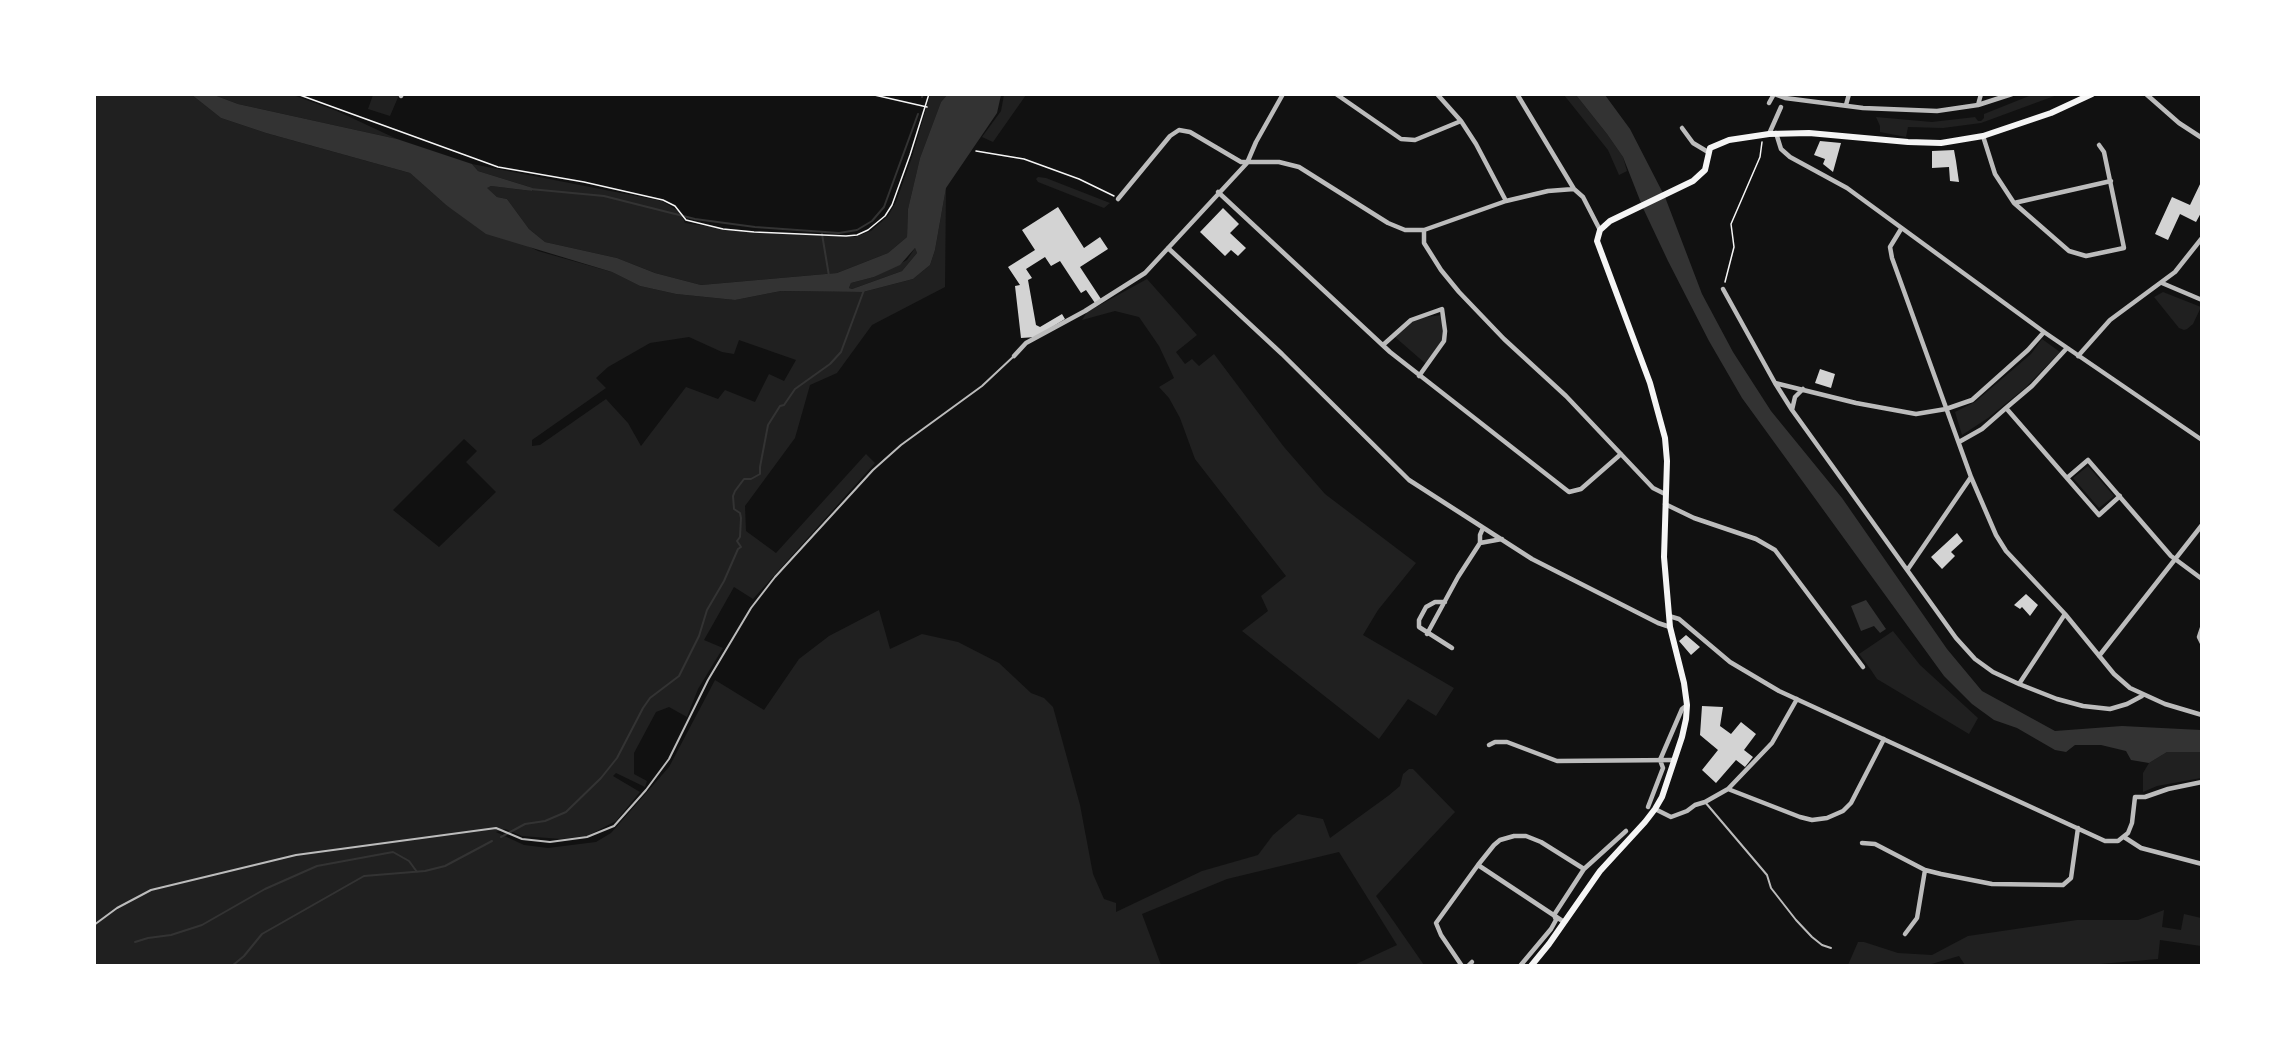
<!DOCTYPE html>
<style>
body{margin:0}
#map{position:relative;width:2296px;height:1060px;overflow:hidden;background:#111;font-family:"PT Sans",sans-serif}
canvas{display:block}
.frame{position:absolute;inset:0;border:96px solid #fff;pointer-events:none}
</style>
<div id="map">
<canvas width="2296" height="1060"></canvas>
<div class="frame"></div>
</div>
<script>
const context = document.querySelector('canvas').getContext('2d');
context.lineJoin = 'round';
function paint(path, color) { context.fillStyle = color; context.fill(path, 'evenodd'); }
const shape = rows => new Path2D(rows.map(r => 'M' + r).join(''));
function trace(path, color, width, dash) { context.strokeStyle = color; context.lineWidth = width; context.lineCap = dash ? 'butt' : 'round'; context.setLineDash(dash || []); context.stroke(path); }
const green = shape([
 [2034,94,2057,95,1981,123,1943,128,1908,127,1906,137,1880,132,1880,126,1876,117,1932,122,1975,117,1978,121,1981,121,1984,118,1984,114],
 [94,95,192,95,221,118,266,133,410,173,446,205,538,251,612,272,640,286,676,294,735,300,781,291,863,292,913,279,930,265,935,250,946,188,945,287,872,325,837,373,810,385,795,438,745,506,746,531,776,553,866,454,875,463,753,599,734,587,704,640,723,648,698,689,687,717,669,707,656,712,634,753,634,774,647,781,645,787,616,773,613,776,640,792,616,821,587,836,561,839,522,836,505,829,496,832,524,845,548,848,596,842,611,833,669,767,715,680,764,710,799,659,829,636,879,610,890,649,922,634,958,642,999,663,1031,693,1044,698,1053,707,1080,805,1093,874,1104,899,1116,903,1116,912,1202,871,1258,855,1273,835,1298,814,1323,819,1330,838,1388,796,1400,786,1403,774,1409,769,1413,769,1455,812,1376,896,1424,965,1354,965,1397,945,1339,852,1227,879,1142,914,1161,965,95,965],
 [689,337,722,352,734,354,739,340,796,360,784,381,769,374,755,402,725,390,718,399,686,387,641,446,628,423,606,399,540,445,532,446,532,440,606,388,596,378,608,367,650,343],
 [464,439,477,451,466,462,496,492,439,547,393,510],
 [214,95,293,95,337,111,397,139,238,104],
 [373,95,399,95,390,116,368,109],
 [930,95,947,95,941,102,920,158,908,209,907,237,888,253,837,273,701,285,655,273,617,258,545,242,529,229,507,199,497,197,486,188,491,186,532,191,533,188,478,171,472,164,662,201,680,212,685,223,755,233,855,237,871,231,888,216,896,202,912,157],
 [1004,95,1026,95,993,142,982,137,1001,111],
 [1564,95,1576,95,1607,134,1623,157,1627,171,1619,175,1608,150],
 [1038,177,1046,178,1110,203,1104,208,1038,182,1036,179],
 [915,248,917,253,902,271,852,289,849,288,851,283,874,277,907,260],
 [1147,279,1197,335,1176,352,1185,364,1192,359,1199,366,1214,354,1284,447,1325,494,1416,563,1378,610,1363,635,1454,688,1436,716,1408,699,1379,739,1242,631,1268,611,1261,596,1286,576,1195,459,1180,418,1169,398,1159,387,1174,378,1159,346,1139,317,1115,311,1082,320,1087,312],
 [2163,292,2201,307,2193,324,2187,329,2184,330,2179,328,2154,297],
 [1442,315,1442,340,1426,364,1395,337,1408,324,1419,318],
 [2042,339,2060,352,2025,388,1988,418,1962,435,1955,412,1975,402,2031,354],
 [2088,466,2114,496,2099,508,2073,478],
 [1893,631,1920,665,1978,718,1969,734,1877,679,1871,670,1859,654],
 [2167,752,2201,752,2201,778,2157,786,2143,792,2143,773,2149,763],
 [2164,910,2162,927,2181,930,2184,914,2201,918,2201,946,2160,940,2158,959,2089,965,1965,965,1959,956,1928,965,1848,965,1858,942,1864,942,1898,953,1932,955,1968,936,2077,920,2138,920]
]);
const water = shape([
 [192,95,214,95,238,104,397,139,472,164,478,171,533,188,532,191,491,186,487,188,497,197,507,199,529,229,545,242,617,258,655,273,701,285,837,273,888,253,907,237,908,209,920,158,941,102,947,95,1001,95,997,113,946,188,935,250,930,265,913,279,863,292,781,291,735,300,676,294,640,286,612,272,486,234,446,205,410,173,266,133,221,118],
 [915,248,917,253,902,271,852,289,849,288,851,283,874,277,900,265],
 [1576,95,1605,95,1630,129,1665,197,1702,294,1733,352,1771,411,1842,498,1947,649,1982,691,2055,731,2122,726,2201,730,2201,752,2167,752,2149,763,2131,760,2126,751,2101,745,2075,745,2066,752,2055,750,2017,728,1994,720,1972,704,1944,676,1742,398,1709,341,1668,261,1643,208,1623,157,1607,134],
 [1866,600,1886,629,1880,633,1874,626,1861,631,1851,606]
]);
const stream = shape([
 [922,97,923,94],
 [530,189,604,196,695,219,755,227,839,233,857,230,872,221,884,207,918,114],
 [822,234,829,276],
 [501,837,525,824,545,821,566,812,601,778,617,758,643,708,650,698,679,676,699,636,707,610,724,581,738,549,741,547,737,541,740,537,741,518,740,513,734,509,733,496,735,491,744,479,751,479,760,474,760,467,768,425,780,406,784,405,795,389,830,364,841,352,864,290],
 [135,942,148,938,171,935,202,925,265,889,317,866,393,852,409,861,417,872],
 [232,966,244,956,262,934,364,876,425,871,445,866,492,841]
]);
const building = shape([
 [1820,141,1841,143,1833,172,1823,164,1825,159,1814,155],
 [1954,150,1956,161,1959,182,1950,181,1949,167,1932,168,1932,151],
 [2202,180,2202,211,2196,222,2180,214,2168,240,2155,234,2172,197,2190,205],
 [1058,207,1084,248,1100,237,1108,249,1080,267,1101,299,1095,303,1086,290,1081,293,1060,261,1051,266,1045,257,1026,269,1032,278,1028,280,1036,325,1040,327,1062,314,1065,319,1036,337,1021,338,1015,286,1020,285,1008,267,1035,250,1022,230],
 [1223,208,1239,224,1230,233,1246,248,1238,256,1231,250,1225,256,1200,232],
 [1820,369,1835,374,1831,388,1815,383],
 [1957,533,1963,541,1951,552,1955,556,1942,569,1931,557],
 [2026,594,2038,605,2030,616,2022,607,2020,609,2014,605],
 [1686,635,1700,647,1691,655,1679,641],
 [1702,706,1723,707,1720,726,1731,734,1741,722,1756,734,1744,750,1753,757,1745,767,1736,760,1716,783,1702,770,1718,750,1700,735]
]);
const path = shape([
 [297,94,498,167,584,182,663,200,675,206,686,220,723,229,754,232,846,236,857,235,868,230,885,216,892,205,910,155,929,94],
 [870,94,927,107],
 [976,151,1024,159,1079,179,1114,196],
 [1725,282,1734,247,1731,224,1760,157,1762,142]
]);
const service = shape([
 [1705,802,1767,875,1771,888,1796,920,1812,937,1822,945,1831,948],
 [94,925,117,908,151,890,296,855,496,828,522,839,550,842,587,837,614,826,646,790,669,759,708,680,751,608,775,577,873,470,901,445,982,386,1014,356]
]);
const minor = shape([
 [1336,94,1401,139,1415,140,1461,121],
 [1437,94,1461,121,1476,144,1506,201],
 [1517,94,1574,189,1583,197,1600,230],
 [1774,94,1785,98,1863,108,1937,111,1978,105,2012,94],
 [2146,94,2179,123,2202,138],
 [401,96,402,94],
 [1769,103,1774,94],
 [1846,105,1849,94],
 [1978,105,1981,94],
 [1682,128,1693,143,1708,152],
 [1776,133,1781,149,1790,157,1847,188,2044,332,2202,440],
 [1769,134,1781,107],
 [1983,136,1995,174,2014,203,2069,251,2086,256,2124,248,2104,152,2099,145],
 [1218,192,1390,352,1569,492,1581,489,1621,454],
 [1118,199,1170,136,1179,130,1190,132,1241,162,1279,162,1299,167,1388,223,1405,230,1424,230,1506,201,1548,191,1574,189],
 [2014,203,2111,181],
 [1901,229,1890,247,1892,258,1971,477,1996,535,2006,551,2065,614,2114,674,2130,688,2165,704,2202,715],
 [1424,230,1424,243,1441,270,1459,292,1504,339,1566,396,1653,488,1665,494],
 [1168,248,1282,354,1409,480,1532,559,1658,623,1670,627],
 [2162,283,2202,300],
 [1723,289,1775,383,1792,410,1956,638,1975,659,1993,672,2019,684,2057,699,2083,706,2110,709,2127,704,2142,696],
 [1383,345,1411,320,1442,309,1445,331,1444,341,1419,376],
 [1014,356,1026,343,1085,311,1145,273,1247,163,1256,142,1283,94],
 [2078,356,2110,320,2175,272,2202,238],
 [1775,383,1856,403,1916,414,1946,409,1972,400,2028,350,2044,332],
 [2006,408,2099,515,2120,496],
 [1792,410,1795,397,1803,389],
 [1959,442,1982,429,2006,408,2032,386,2067,348],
 [2067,478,2088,460,2171,556,2202,579],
 [1665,504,1694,518,1756,539,1775,550,1863,667],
 [1480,543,1480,535,1483,528],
 [1908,569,1971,477],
 [1445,602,1435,602,1426,607,1419,620,1419,627,1452,648],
 [1669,616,1679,619,1730,662,1779,691,2105,841,2118,841,2128,833,2132,823,2135,797,2145,797,2168,789,2202,782],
 [2202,628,2199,637,2202,643],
 [1427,634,1458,577,1480,543,1502,539],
 [2099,656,2202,525],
 [2019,684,2065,614],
 [1489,745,1495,742,1507,742,1557,761,1674,760],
 [1728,789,1800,817,1812,820,1827,818,1843,811,1851,803,1884,739],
 [1648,807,1663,768,1660,760,1682,709,1687,705],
 [1655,809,1671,817,1687,811,1695,805,1705,802,1728,789,1772,743,1797,699],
 [2124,837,2141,848,2202,864],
 [1862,843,1875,844,1925,870,1941,874,1992,884,2063,885,2071,878,2078,828],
 [1478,865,1494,845,1500,840,1514,836,1526,836,1541,842,1584,869,1554,915,1556,920,1551,929,1520,966],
 [1584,869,1626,831],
 [1905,934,1917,918,1925,870],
 [1462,966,1441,935,1436,923,1478,865,1564,922],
 [1468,966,1472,962]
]);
const secondary = shape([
 [1531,966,1549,944,1600,871,1645,822,1655,809,1662,797,1682,737,1686,719,1687,705,1684,683,1670,627,1664,557,1667,461,1665,438,1650,383,1597,241,1600,230,1610,221,1693,181,1705,170,1710,148,1729,140,1769,134,1809,133,1908,142,1941,143,1983,136,2051,113,2092,94]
]);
paint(green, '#202020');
paint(water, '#333');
trace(stream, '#333', 2);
paint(building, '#d3d3d3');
trace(path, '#f5f5f5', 1.5);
trace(service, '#bcbcbc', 2);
trace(minor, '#bcbcbc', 4.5);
trace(secondary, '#f5f5f5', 6);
</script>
